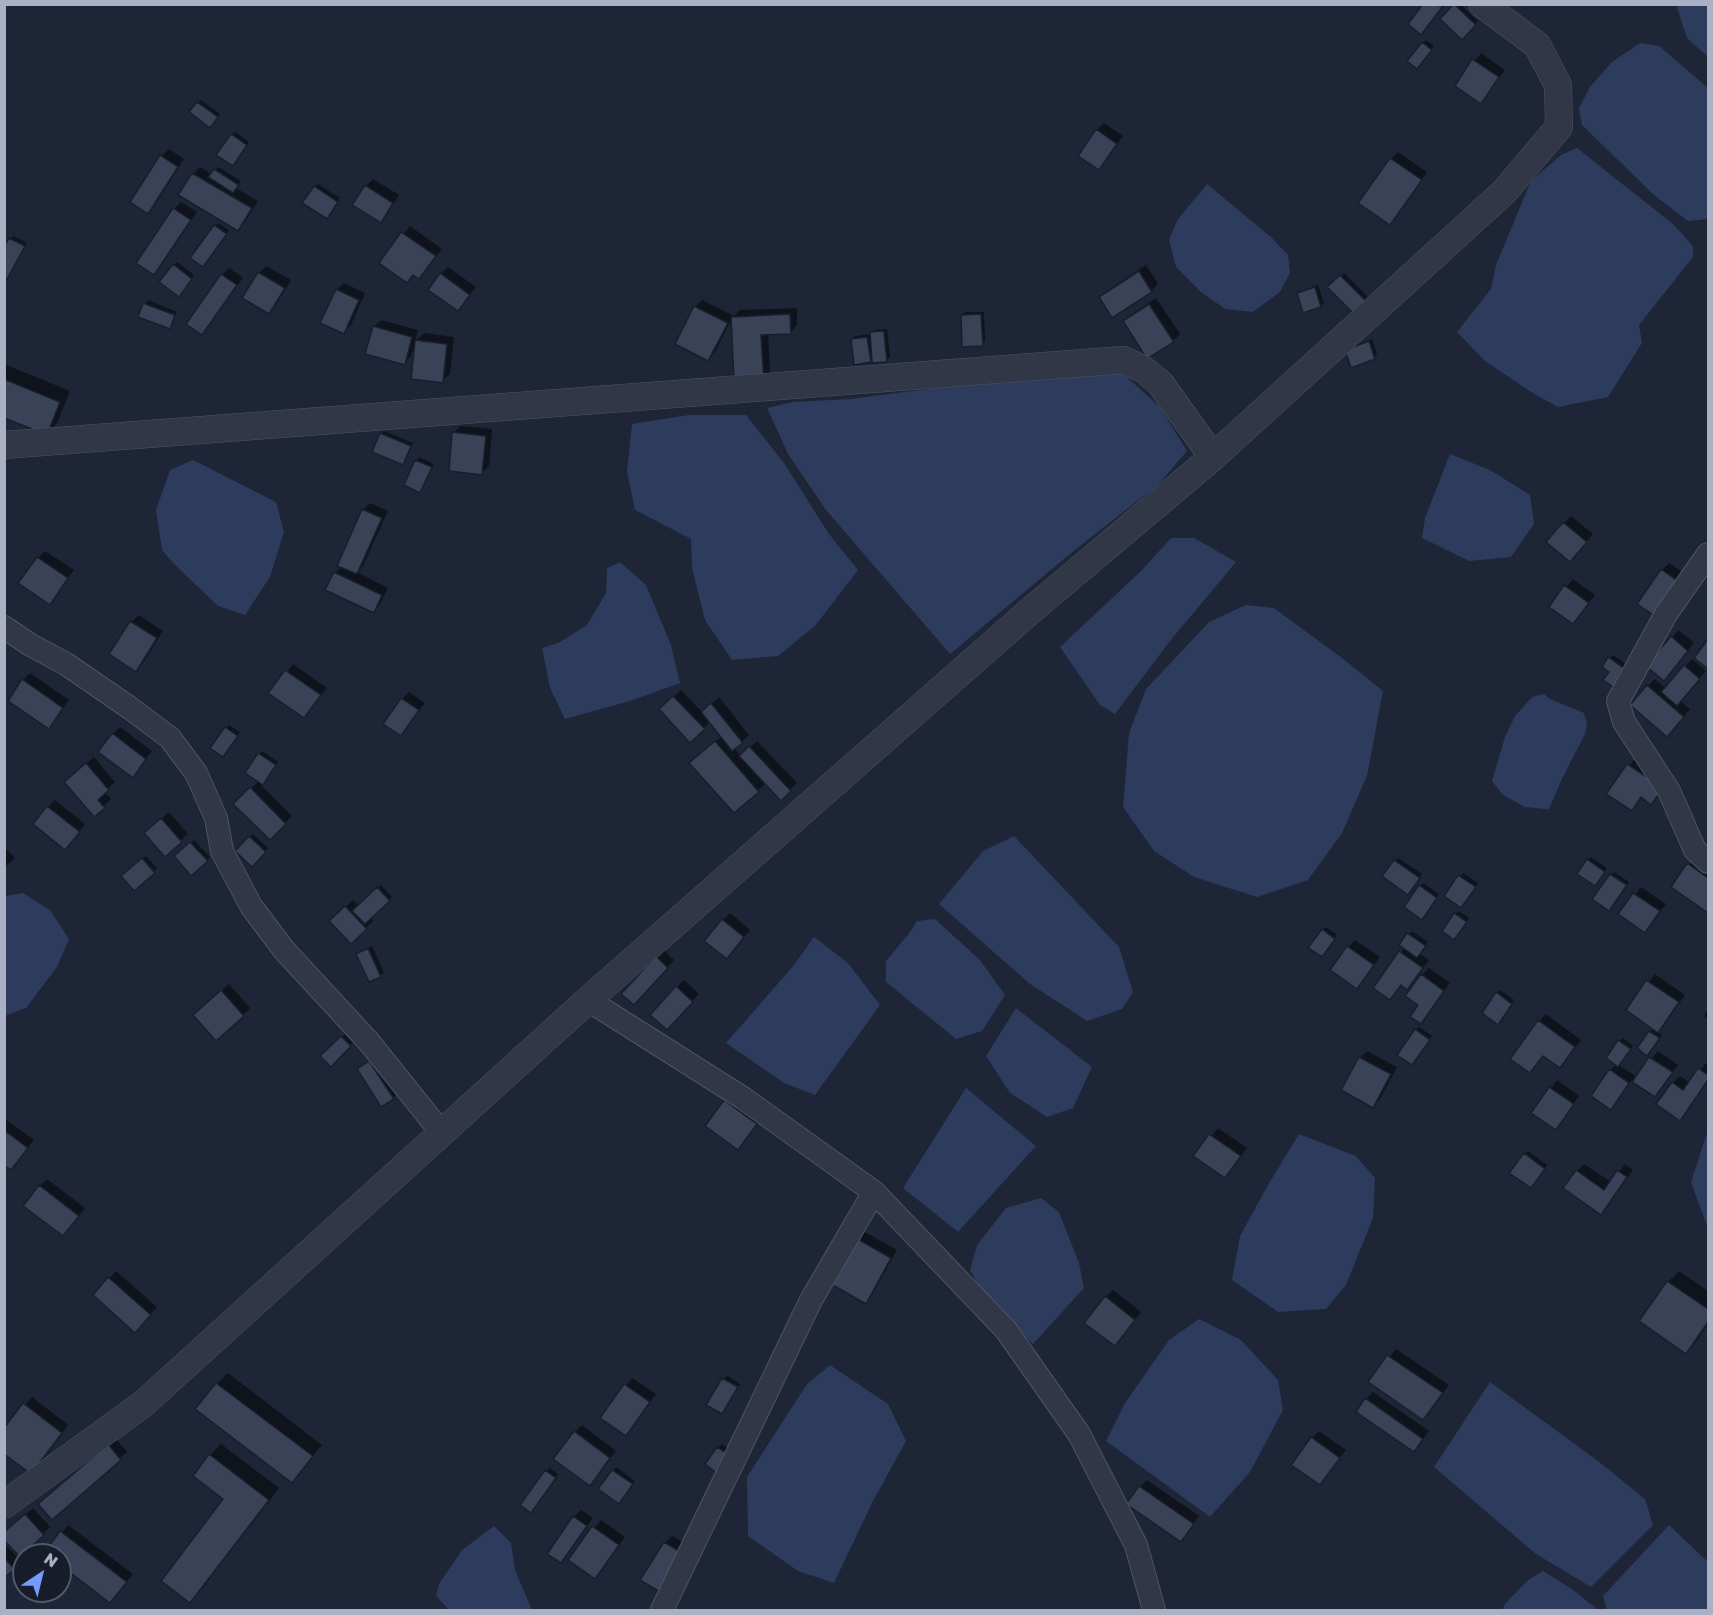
<!DOCTYPE html>
<style>
body{margin:0}
#map{position:relative;width:1713px;height:1615px;overflow:hidden;background:#1d2536;font-family:"Golos Text",sans-serif}
canvas{display:block}
.frame{position:absolute;inset:0;border:6px solid #aab1c4;pointer-events:none}
.north{position:absolute;left:12px;top:1543px;width:60px;height:60px;box-sizing:border-box;background:#171c2a;border:2px solid #525868;border-radius:50%;rotate:35deg;font-size:16px;font-weight:700;line-height:24px;text-align:center;color:#aab1c4}
.north::after{content:'';display:block;margin:auto;width:21px;height:27px;background:#7599fd;clip-path:polygon(50% 0,100% 100%,50% 72%,0 100%)}
</style>
<div id="map">
<canvas width="1713" height="1615"></canvas>
<div class="frame"></div>
<div class="north">N</div>
</div>
<script>
const context = document.querySelector('canvas').getContext('2d');
context.lineJoin = 'round';
function paint(path, color) { context.fillStyle = color; context.fill(path, 'evenodd'); }
const shape = rows => new Path2D(rows.map(r => 'M' + r).join(''));
function trace(path, color, width, dash) { context.strokeStyle = color; context.lineWidth = width; context.lineCap = dash ? 'butt' : 'round'; context.setLineDash(dash || []); context.stroke(path); }
const water = shape([
 [1676,5,1708,5,1708,57,1687,38],
 [1640,43,1659,46,1708,88,1708,219,1688,221,1654,195,1582,125,1579,108,1590,87,1612,62],
 [1577,148,1673,224,1693,246,1693,257,1639,325,1642,343,1608,397,1558,407,1534,394,1485,361,1457,332,1491,289,1496,265,1531,181,1561,155],
 [1207,184,1271,237,1288,255,1290,273,1280,292,1253,312,1225,309,1201,292,1176,267,1169,240,1178,219],
 [1120,371,1160,407,1187,451,1158,485,1076,549,950,654,826,510,788,454,767,408,793,402,850,399,944,387],
 [689,415,746,415,784,463,829,534,858,570,815,626,778,656,732,660,705,620,692,568,691,539,635,510,627,472,632,424],
 [1450,454,1490,470,1530,495,1534,524,1511,557,1469,561,1422,538,1425,518],
 [193,460,276,502,284,532,270,577,245,615,218,606,173,563,162,550,156,510,170,470],
 [1171,538,1194,538,1236,562,1170,641,1115,714,1100,705,1060,647,1141,571],
 [620,562,646,585,671,645,680,683,630,701,565,719,550,688,542,648,558,643,587,625,606,593,607,568],
 [1246,605,1274,608,1346,661,1383,691,1367,776,1342,833,1308,880,1257,897,1194,877,1154,851,1123,807,1129,733,1146,689,1209,622],
 [1544,694,1550,699,1584,713,1587,723,1585,734,1562,779,1549,809,1546,809,1525,807,1503,795,1492,781,1505,737,1515,716,1532,697],
 [1014,836,1119,947,1133,992,1122,1009,1087,1021,1030,984,939,904,983,851],
 [23,893,50,910,69,939,57,967,26,1008,5,1016,5,896],
 [935,919,980,960,1005,995,982,1031,956,1039,886,982,886,961,910,932,917,921],
 [814,937,848,963,880,1005,815,1095,784,1083,726,1043,794,965],
 [1016,1008,1092,1067,1073,1108,1047,1117,1010,1093,986,1056],
 [966,1088,1036,1146,958,1232,903,1188],
 [1708,1130,1708,1229,1691,1182],
 [1299,1134,1356,1156,1375,1178,1373,1218,1346,1285,1326,1309,1278,1312,1232,1280,1240,1236,1269,1183],
 [1041,1198,1059,1212,1079,1263,1084,1288,1033,1344,987,1301,970,1270,977,1245,1006,1208],
 [1199,1319,1241,1340,1278,1380,1283,1410,1250,1472,1210,1517,1106,1441,1125,1403,1169,1340],
 [830,1365,888,1404,906,1441,872,1503,834,1583,798,1571,748,1536,747,1477,807,1384],
 [1490,1382,1598,1461,1645,1499,1653,1525,1591,1587,1536,1554,1434,1467],
 [1669,1525,1708,1562,1708,1610,1607,1610,1603,1596],
 [494,1526,511,1543,515,1570,532,1610,449,1610,436,1596,439,1584,462,1550],
 [1543,1571,1572,1589,1598,1610,1502,1610,1505,1604,1528,1580]
]);
const shadow = shape([
 [1455,4,1460,4,1478,21,1462,38,1442,19],
 [1426,40,1434,46,1420,64,1423,43],
 [1481,53,1505,70,1481,102,1457,86],
 [201,100,220,114,213,123,198,103],
 [1104,123,1123,136,1099,168,1097,130],
 [235,132,249,142,236,161,218,155],
 [169,149,184,159,155,205,148,212,162,156],
 [1398,152,1427,172,1397,216,1390,223,1391,159],
 [200,167,212,174,218,167,241,181,236,188,258,201,245,222,238,229,193,174],
 [373,179,399,195,387,214,380,221,366,186],
 [318,184,340,198,330,214,315,187],
 [181,202,197,212,161,266,154,273,138,263,174,209],
 [218,223,229,230,206,262,193,257],
 [410,226,442,249,419,277,381,263],
 [13,236,27,243,7,277,4,250],
 [177,262,194,275,182,292,174,265],
 [1146,265,1158,284,1151,291,1113,316,1101,298,1108,290],
 [266,266,291,280,276,305,269,312,259,273],
 [448,267,476,287,458,309,441,274],
 [229,268,243,278,202,333,222,275],
 [1344,273,1369,298,1355,313,1330,287],
 [344,283,365,293,351,325,343,332,337,290],
 [1318,285,1324,303,1320,306,1299,294,1302,291],
 [1156,298,1180,334,1173,341,1125,321,1132,314],
 [148,300,177,312,169,327,140,316],
 [702,300,734,316,740,310,797,308,797,325,790,333,768,334,770,372,763,379,733,317,715,352,708,359,677,343,695,307],
 [965,312,984,312,985,341,982,344,962,315],
 [381,320,418,330,415,342,424,333,454,337,450,374,442,381,416,347,414,346,411,356,404,364,374,327],
 [887,329,890,357,886,360,873,357,870,361,852,339,855,336,871,334,874,330],
 [1372,339,1377,354,1374,358,1349,347],
 [4,364,70,391,57,423,46,434,4,416],
 [461,426,492,429,489,466,482,473,453,433],
 [384,431,413,443,403,463,381,434],
 [419,457,434,464,420,491,406,484],
 [370,503,388,511,363,566,357,572,388,588,380,604,373,612,327,589,335,573,342,566,363,510],
 [1571,516,1593,534,1577,553,1548,542],
 [45,551,74,570,49,603,38,558],
 [1669,563,1685,574,1662,607,1662,570],
 [1573,579,1595,595,1573,622,1551,606],
 [139,615,163,631,143,663,136,670,111,654,131,622],
 [1679,630,1694,643,1671,672,1672,637],
 [1613,655,1630,667,1611,671,1610,658],
 [1692,659,1706,671,1680,701,1690,709,1674,728,1648,686,1655,679,1666,689],
 [293,664,327,688,304,716,271,692],
 [30,673,69,700,49,727,23,680],
 [681,690,702,712,719,697,749,735,734,748,741,756,757,741,797,783,781,799,766,783,734,811,699,756,722,736,710,722,691,741,661,709],
 [409,692,425,703,401,734,402,699],
 [229,725,240,732,226,752,226,728],
 [120,727,152,751,132,776,113,734],
 [262,751,278,762,261,785,292,816,270,838,235,804,259,781,259,754],
 [94,757,115,782,104,792,111,799,104,806,73,775],
 [1635,758,1669,780,1651,803,1642,797,1632,809,1608,793],
 [55,800,85,824,72,841,48,807],
 [169,812,188,834,165,855,153,826],
 [253,834,268,848,252,865,237,851],
 [194,840,210,857,191,874,176,857],
 [4,847,15,858,4,868],
 [146,856,157,868,134,889,123,876],
 [1591,857,1607,868,1597,881,1588,860],
 [1696,857,1708,866,1708,911,1673,887],
 [1398,858,1422,874,1411,890,1395,861],
 [1614,872,1629,882,1612,906,1611,875],
 [1463,873,1478,883,1464,903,1446,896],
 [1423,883,1439,894,1425,915,1420,886],
 [381,885,392,897,370,918,373,921,351,942,331,921,353,900,359,906],
 [1641,887,1666,904,1645,931,1620,914],
 [1459,911,1469,918,1457,935,1455,914],
 [730,913,750,930,727,957,723,920],
 [1326,927,1337,935,1325,952,1323,930],
 [1412,931,1428,942,1420,954,1429,960,1407,988,1402,984,1390,998,1375,987,1405,947,1401,944],
 [1355,940,1380,957,1357,987,1348,947],
 [372,946,384,973,369,981,357,954],
 [664,950,674,960,641,996,623,994],
 [1429,968,1450,983,1421,1022,1422,975],
 [1655,974,1685,995,1665,1024,1657,1031,1662,1035,1650,1051,1650,1032,1654,1028,1628,1010],
 [684,980,699,994,667,1028,677,987],
 [229,984,250,1008,243,1015,202,1008],
 [1500,990,1514,1000,1500,1020,1497,993],
 [1708,1009,1708,1019,1704,1016],
 [1546,1014,1581,1040,1560,1066,1544,1055,1530,1071,1539,1021],
 [1419,1027,1432,1036,1414,1060,1416,1030],
 [345,1034,353,1042,331,1065,322,1056],
 [1623,1038,1633,1046,1619,1065,1637,1077,1658,1051,1678,1065,1655,1095,1632,1080,1611,1108,1610,1070,1617,1064,1620,1041],
 [1367,1051,1397,1067,1380,1099,1373,1106,1360,1058],
 [373,1059,396,1095,393,1098,362,1067],
 [1707,1062,1708,1064,1708,1081,1680,1119,1673,1083,1680,1076,1690,1083],
 [1557,1080,1579,1096,1556,1128,1533,1112],
 [732,1094,763,1116,738,1148,725,1101],
 [4,1118,34,1140,11,1168,4,1164],
 [1218,1128,1247,1148,1225,1177,1196,1156],
 [1528,1151,1547,1165,1534,1183,1525,1154],
 [1584,1164,1611,1182,1625,1164,1633,1170,1601,1213,1577,1171],
 [47,1179,85,1208,70,1227,40,1186],
 [865,1232,897,1250,872,1295,865,1302,858,1239],
 [116,1271,157,1307,142,1324,95,1295],
 [1679,1271,1708,1291,1708,1324,1697,1341,1686,1352,1641,1321,1668,1282],
 [1113,1290,1141,1312,1115,1344,1106,1297],
 [1396,1349,1449,1385,1423,1418,1370,1382],
 [228,1373,322,1445,292,1481,217,1384],
 [727,1375,740,1384,724,1409,708,1404],
 [632,1378,656,1394,626,1434,602,1418],
 [1373,1392,1429,1431,1414,1450,1366,1399],
 [32,1397,68,1425,38,1465,4,1430],
 [582,1425,616,1451,590,1484,575,1432],
 [1319,1431,1346,1450,1320,1483,1312,1438],
 [115,1438,127,1452,52,1517,40,1504],
 [221,1444,279,1488,201,1590,190,1601,226,1499,210,1455],
 [722,1444,733,1452,707,1464,719,1447],
 [616,1467,635,1481,622,1499,600,1489],
 [549,1468,558,1474,534,1508,522,1505],
 [1147,1480,1199,1516,1181,1540,1140,1487],
 [33,1508,50,1527,20,1555,10,1528],
 [581,1510,593,1518,561,1561,574,1517],
 [601,1520,625,1537,594,1577,570,1560],
 [68,1525,133,1574,110,1601,60,1564,60,1555,49,1555,46,1553],
 [672,1536,690,1546,642,1579,665,1543],
 [4,1543,21,1561,4,1576]
]);
const building = shape([
 [1423,4,1443,6,1421,35,1408,24,1423,4],
 [1454,4,1476,25,1462,40,1440,19,1454,4],
 [1422,42,1432,50,1417,69,1407,61,1422,42],
 [1472,59,1499,77,1481,104,1455,86,1472,59],
 [197,102,218,117,210,128,189,112,197,102],
 [1096,129,1117,144,1099,170,1078,156,1096,129],
 [231,134,247,145,233,166,216,155,231,134],
 [160,155,178,167,148,214,130,202,160,155],
 [1390,158,1422,180,1390,225,1358,203,1390,158],
 [214,169,239,185,233,193,208,177,214,169],
 [192,173,252,208,238,231,178,195,192,173],
 [365,185,393,203,381,223,352,205,365,185],
 [314,186,338,202,327,219,302,203,314,186],
 [173,208,191,220,154,275,136,263,173,208],
 [214,225,227,234,203,267,190,258,214,225],
 [401,232,436,256,419,279,413,275,407,283,379,263,401,232],
 [9,238,25,246,7,279,4,277,4,247,9,238],
 [173,264,192,279,179,297,159,282,173,264],
 [1139,271,1152,292,1112,318,1099,297,1139,271],
 [258,272,285,288,269,314,242,298,258,272],
 [440,273,470,295,458,311,428,290,440,273],
 [221,274,237,285,202,335,186,324,221,274],
 [1340,275,1367,302,1355,315,1327,287,1340,275],
 [1315,287,1321,307,1303,313,1297,293,1315,287],
 [336,289,359,300,344,334,320,323,336,289],
 [143,303,175,315,170,329,138,317,143,303],
 [1149,304,1174,342,1147,359,1123,321,1149,304],
 [694,306,728,323,708,361,675,344,694,306],
 [790,314,791,334,761,335,764,380,734,381,731,317,790,314],
 [981,314,983,346,962,347,961,315,981,314],
 [373,326,412,337,405,365,365,354,373,326],
 [884,331,887,362,872,363,870,332,884,331],
 [867,337,871,362,854,365,851,339,867,337],
 [415,340,447,344,443,383,411,379,415,340],
 [1369,341,1375,359,1351,368,1345,350,1369,341],
 [4,379,60,402,47,435,4,418,4,379],
 [452,432,486,436,482,475,449,471,452,432],
 [380,433,411,446,403,465,372,452,380,433],
 [415,460,432,467,420,493,404,485,415,460],
 [362,509,382,518,357,574,337,566,362,509],
 [1563,522,1587,542,1570,562,1546,542,1563,522],
 [37,557,68,578,50,605,18,583,37,557],
 [1661,569,1679,582,1655,616,1637,604,1661,569],
 [334,572,382,595,374,613,325,590,334,572],
 [1564,585,1589,603,1573,624,1549,607,1564,585],
 [130,621,157,638,136,672,109,654,130,621],
 [1671,636,1688,651,1664,681,1646,666,1671,636],
 [1708,639,1708,669,1694,658,1708,639],
 [1608,657,1628,671,1615,688,1603,680,1609,672,1602,667,1608,657],
 [1684,665,1700,679,1677,706,1661,692,1684,665],
 [285,670,321,695,304,718,268,693,285,670],
 [22,679,63,708,49,729,8,701,22,679],
 [1647,685,1684,717,1667,737,1630,705,1647,685],
 [673,696,705,729,690,743,659,709,673,696],
 [401,698,419,710,401,736,383,724,401,698],
 [711,703,743,743,732,751,701,712,711,703],
 [225,727,238,736,223,757,210,748,225,727],
 [112,733,146,759,133,778,98,752,112,733],
 [715,741,759,792,734,813,689,763,715,741],
 [749,746,791,791,781,801,739,756,749,746],
 [258,753,276,765,263,785,245,773,258,753],
 [86,763,109,790,98,800,105,808,94,817,64,782,86,763],
 [1627,764,1663,788,1651,805,1641,797,1632,811,1606,794,1627,764],
 [250,787,286,824,270,840,233,804,250,787],
 [47,806,80,832,65,850,33,824,47,806],
 [161,818,182,842,165,857,144,833,161,818],
 [249,836,266,852,252,867,235,851,249,836],
 [190,842,208,861,191,876,174,856,190,842],
 [142,858,155,873,134,891,121,876,142,858],
 [1587,859,1605,872,1595,886,1577,874,1587,859],
 [1394,860,1420,878,1408,895,1382,876,1394,860],
 [1687,863,1708,878,1708,913,1671,887,1687,863],
 [1610,874,1627,885,1609,911,1592,899,1610,874],
 [1458,875,1476,887,1461,908,1444,896,1458,875],
 [1419,885,1437,898,1422,920,1404,907,1419,885],
 [377,887,390,901,365,924,352,911,377,887],
 [1633,893,1660,911,1645,933,1618,914,1633,893],
 [345,906,367,929,351,944,329,921,345,906],
 [1454,913,1467,922,1454,940,1442,931,1454,913],
 [722,919,744,937,727,959,704,941,722,919],
 [1322,929,1335,939,1322,957,1308,948,1322,929],
 [1407,933,1426,946,1417,958,1399,945,1407,933],
 [1347,946,1374,965,1357,989,1330,970,1347,946],
 [368,948,381,977,369,982,356,954,368,948],
 [1399,951,1423,968,1407,990,1401,985,1390,1000,1373,988,1399,951],
 [656,956,668,968,634,1005,621,994,656,956],
 [1421,974,1444,991,1421,1024,1410,1017,1418,1005,1405,996,1421,974],
 [1646,980,1679,1002,1658,1033,1626,1010,1646,980],
 [676,986,693,1002,667,1030,650,1015,676,986],
 [221,990,244,1016,216,1041,193,1015,221,990],
 [1496,992,1512,1004,1498,1025,1482,1013,1496,992],
 [1538,1020,1575,1047,1560,1068,1543,1056,1530,1073,1510,1059,1538,1020],
 [1415,1029,1430,1040,1412,1065,1397,1055,1415,1029],
 [1649,1031,1660,1038,1647,1056,1637,1048,1649,1031],
 [341,1036,351,1046,331,1067,320,1056,341,1036],
 [1618,1040,1631,1049,1618,1067,1606,1058,1618,1040],
 [1359,1057,1391,1074,1373,1108,1341,1090,1359,1057],
 [1649,1057,1673,1072,1655,1097,1632,1082,1649,1057],
 [369,1061,394,1099,381,1107,357,1069,369,1061],
 [1698,1068,1708,1075,1708,1080,1680,1121,1656,1104,1672,1082,1683,1090,1698,1068],
 [1609,1069,1629,1083,1611,1110,1591,1096,1609,1069],
 [1549,1087,1574,1104,1556,1130,1531,1113,1549,1087],
 [724,1100,757,1124,738,1150,705,1126,724,1100],
 [4,1130,28,1148,11,1170,4,1166,4,1130],
 [1209,1134,1241,1156,1225,1178,1193,1156,1209,1134],
 [1524,1153,1545,1169,1531,1188,1509,1173,1524,1153],
 [1576,1170,1604,1190,1617,1170,1627,1177,1601,1215,1563,1188,1576,1170],
 [39,1185,79,1216,63,1236,23,1206,39,1185],
 [856,1238,891,1258,866,1304,831,1284,856,1238],
 [108,1277,151,1315,135,1333,93,1295,108,1277],
 [1667,1281,1708,1309,1708,1322,1686,1354,1639,1321,1667,1281],
 [1105,1296,1135,1320,1115,1346,1084,1323,1105,1296],
 [1387,1355,1443,1393,1423,1420,1368,1382,1387,1355],
 [722,1378,738,1387,722,1414,706,1405,722,1378],
 [216,1383,313,1456,292,1483,195,1409,216,1383],
 [624,1384,650,1402,626,1436,600,1418,624,1384],
 [1365,1398,1423,1439,1414,1452,1356,1412,1365,1398],
 [23,1403,62,1433,31,1474,4,1454,4,1428,23,1403],
 [574,1431,610,1458,590,1486,553,1459,574,1431],
 [1311,1437,1340,1458,1320,1485,1291,1465,1311,1437],
 [108,1444,121,1460,52,1520,38,1504,108,1444],
 [717,1447,731,1456,718,1474,705,1464,717,1447],
 [209,1454,269,1500,190,1603,161,1581,223,1499,193,1476,209,1454],
 [545,1470,556,1478,531,1513,520,1505,545,1470],
 [612,1470,633,1484,619,1504,598,1489,612,1470],
 [1139,1486,1194,1524,1181,1542,1126,1504,1139,1486],
 [25,1514,44,1535,20,1557,4,1540,4,1532,25,1514],
 [573,1516,587,1526,561,1563,547,1554,573,1516],
 [592,1526,619,1545,595,1579,568,1560,592,1526],
 [60,1531,127,1582,110,1603,60,1565,60,1555,46,1555,44,1553,60,1531],
 [664,1542,684,1554,660,1592,640,1580,664,1542],
 [4,1558,15,1569,4,1578,4,1558]
]);
const minor = shape([
 [1708,554,1666,614,1618,701,1624,722,1669,791,1695,850,1708,862],
 [4,627,29,644,66,664,130,708,170,738,196,773,216,818,222,851,251,906,284,950,369,1042,441,1132],
 [588,1000,743,1098,874,1192,1006,1330,1079,1434,1136,1545,1154,1610],
 [662,1610,811,1300,874,1192]
]);
const tertiary = shape([
 [4,445,1123,360,1143,369,1160,383,1213,457],
 [4,1505,143,1404,588,1000,1029,612,1213,457,1504,192,1559,127,1558,85,1537,45,1482,4]
]);
paint(water, '#2d3b5c');
paint(shadow, '#0007');
paint(building, '#394257');
trace(building, '#181e2c', 1.5);
trace(minor, '#4e5464', 24);
trace(tertiary, '#4e5464', 28);
trace(minor, '#313746', 22);
trace(tertiary, '#313746', 27);
</script>
